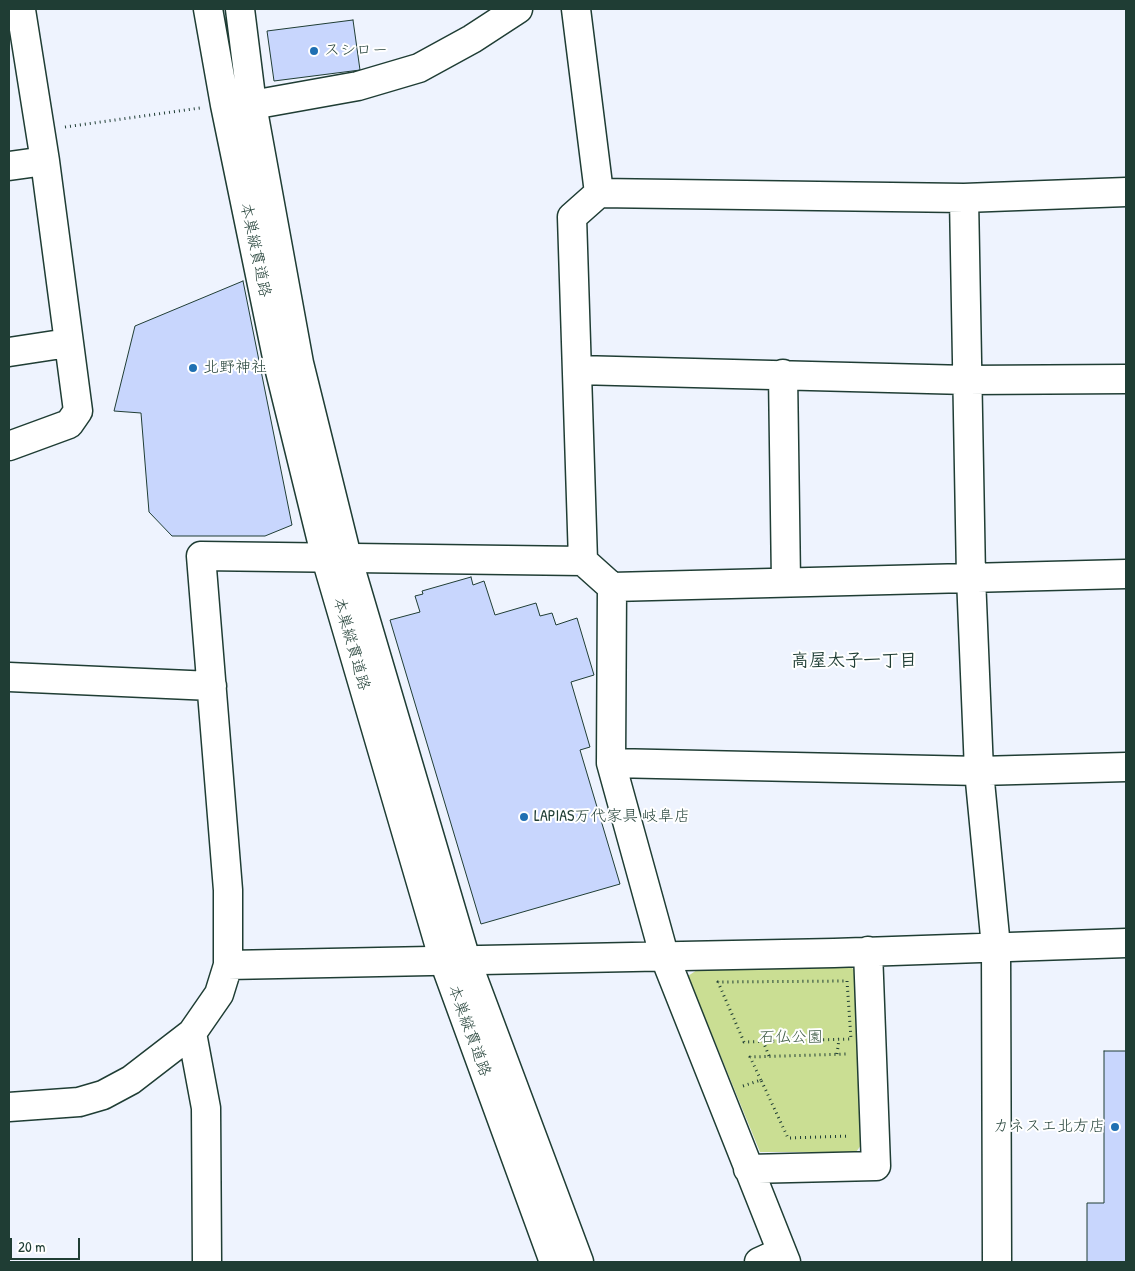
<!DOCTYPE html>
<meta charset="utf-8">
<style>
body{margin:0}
#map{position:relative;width:1135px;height:1271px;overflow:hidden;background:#eef3fe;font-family:"Patrick Hand",sans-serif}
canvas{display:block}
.frame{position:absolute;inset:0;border:10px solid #1f3d34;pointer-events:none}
.scale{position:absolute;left:10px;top:1238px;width:70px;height:22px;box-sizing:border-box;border:2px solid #1f3d34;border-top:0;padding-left:6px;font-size:15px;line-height:18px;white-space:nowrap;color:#1f3d34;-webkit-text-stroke:4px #fff;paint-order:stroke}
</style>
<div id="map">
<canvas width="1135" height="1271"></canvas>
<div class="frame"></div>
<div class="scale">20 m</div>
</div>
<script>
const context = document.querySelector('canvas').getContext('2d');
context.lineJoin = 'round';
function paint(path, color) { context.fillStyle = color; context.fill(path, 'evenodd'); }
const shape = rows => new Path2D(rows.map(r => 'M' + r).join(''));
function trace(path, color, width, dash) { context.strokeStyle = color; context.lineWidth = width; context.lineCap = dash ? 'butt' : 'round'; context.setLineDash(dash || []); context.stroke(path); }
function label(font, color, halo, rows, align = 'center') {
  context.font = font + ' "Patrick Hand","Klee One",sans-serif'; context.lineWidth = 4; context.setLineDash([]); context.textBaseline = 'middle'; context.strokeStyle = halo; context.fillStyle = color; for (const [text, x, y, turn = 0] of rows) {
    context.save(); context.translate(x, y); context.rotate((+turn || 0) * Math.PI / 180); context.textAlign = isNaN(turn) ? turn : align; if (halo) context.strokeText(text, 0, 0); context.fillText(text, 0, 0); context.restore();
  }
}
const green = shape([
 [849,965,861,977,865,1140,856,1152,760,1152,688,976,700,968]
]);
const building = shape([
 [353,20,360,70,274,81,267,31,353,20],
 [243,281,292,525,265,536,172,536,149,512,141,413,114,411,135,326,243,281],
 [471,577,473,585,484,581,495,615,536,603,540,616,552,613,556,625,577,618,594,675,571,682,590,747,580,750,620,884,481,924,390,620,420,612,415,596,423,594,422,591,471,577],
 [1104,1051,1126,1051,1126,1262,1087,1262,1087,1203,1104,1203,1104,1051]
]);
const path = shape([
 [65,127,200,108],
 [847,981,851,1039,744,1042,718,982,847,981],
 [763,1041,769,1056],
 [837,1054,839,1039],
 [761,1080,750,1057,847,1054],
 [743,1086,761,1080,788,1138,850,1136]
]);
const minor = shape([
 [576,9,599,193],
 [9,12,21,10,45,161,78,411,69,424,9,446],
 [229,105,252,105,358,86,419,68,472,39,518,9],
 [9,166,45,161],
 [964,198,971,577,979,771,996,947,997,1262],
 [9,352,68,343],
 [577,370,967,380,1126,379],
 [783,374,786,582],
 [583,561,572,217,599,193,964,198,1126,192],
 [612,587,611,763,664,955,786,1262],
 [9,677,212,686],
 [611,763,979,771,1126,767],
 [228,965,834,953,1126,943],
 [192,1033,206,1108,207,1262],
 [9,1107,79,1102,103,1095,131,1080,192,1033,219,994,228,965,228,890,201,556,583,561,612,587,1126,574],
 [748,1169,876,1166,868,951],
 [759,1262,781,1252]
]);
const major = shape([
 [208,9,225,105,279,367,326,558,444,961,554,1262],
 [240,9,252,105,299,363,347,557,466,960,579,1262]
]);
const markers = [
 [314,51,5,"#1f6fb2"],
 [193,368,5,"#1f6fb2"],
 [524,817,5,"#1f6fb2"],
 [1115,1127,5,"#1f6fb2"]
];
const poiNames = [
 ["スシロー",324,51],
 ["北野神社",203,368],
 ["LAPIAS万代家具 岐阜店",534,817],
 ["カネスエ北方店",1105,1127,"right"]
];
const streetNames = [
 ["本巣縦貫道路",255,250,78],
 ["本巣縦貫道路",351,644,74],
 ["本巣縦貫道路",469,1031,70]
];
const parkNames = [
 ["石仏公園",791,1038]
];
const neighbourhoodNames = [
 ["高屋太子一丁目",854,661]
];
paint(green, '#cade93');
paint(building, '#c8d6fd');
trace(building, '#1f3d34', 1);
trace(minor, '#1f3d34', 31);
trace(major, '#1f3d34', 31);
trace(path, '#1f3d34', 3, [1, 4]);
trace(minor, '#fff', 28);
trace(major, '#fff', 28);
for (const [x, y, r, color] of markers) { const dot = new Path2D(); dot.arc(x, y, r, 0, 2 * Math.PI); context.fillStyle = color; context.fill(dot); trace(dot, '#fff', 2); }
label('16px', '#1f3d34', '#fff', poiNames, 'left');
label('16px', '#1f3d34', '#fff', streetNames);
label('16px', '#415d47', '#fff', parkNames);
label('bold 18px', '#1f3d34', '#fff', neighbourhoodNames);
</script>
